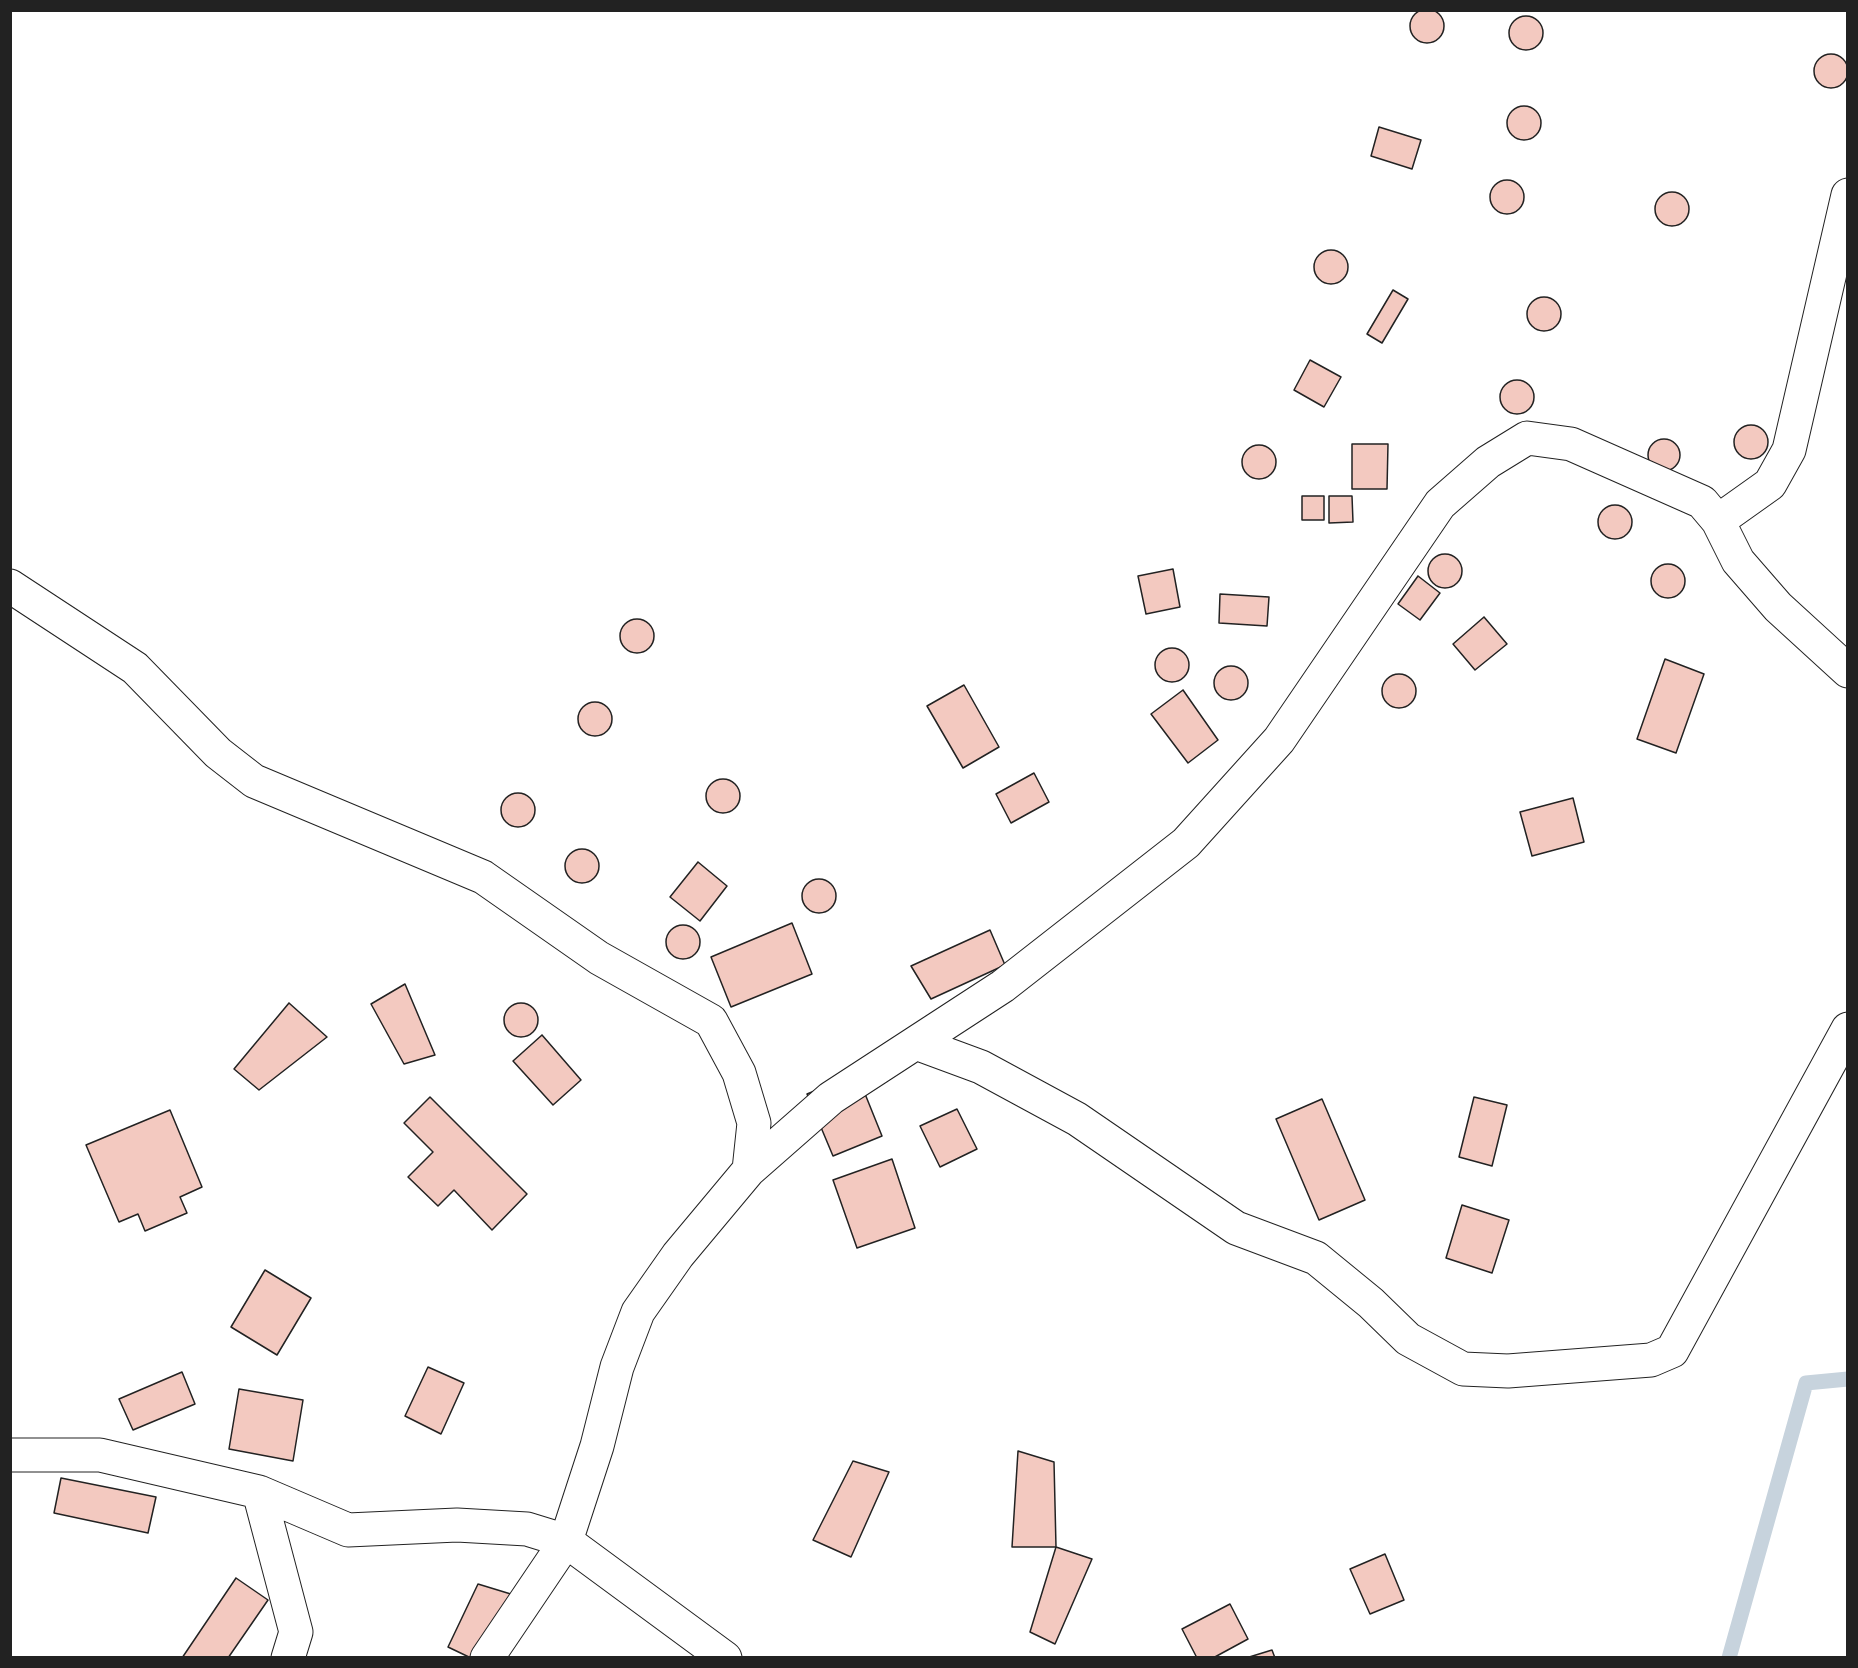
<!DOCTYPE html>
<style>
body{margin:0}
#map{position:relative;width:1858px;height:1668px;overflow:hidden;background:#fff;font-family:"Archivo Narrow",sans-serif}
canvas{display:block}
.frame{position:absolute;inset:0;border:12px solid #222;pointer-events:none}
</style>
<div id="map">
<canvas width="1858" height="1668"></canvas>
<div class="frame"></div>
</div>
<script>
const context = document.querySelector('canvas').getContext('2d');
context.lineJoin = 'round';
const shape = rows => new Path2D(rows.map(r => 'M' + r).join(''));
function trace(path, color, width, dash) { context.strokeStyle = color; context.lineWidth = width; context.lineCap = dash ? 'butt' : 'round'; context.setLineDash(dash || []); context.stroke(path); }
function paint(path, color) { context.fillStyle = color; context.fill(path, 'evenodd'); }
const stream = shape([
 [1729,1658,1806,1383,1848,1379]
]);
const building = shape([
 '1410 26a17 17 0 1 1 34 0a17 17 0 1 1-34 0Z',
 '1509 33a17 17 0 1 1 34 0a17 17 0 1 1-34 0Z',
 '1814 71a17 17 0 1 1 34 0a17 17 0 1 1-34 0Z',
 '1507 123a17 17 0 1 1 34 0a17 17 0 1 1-34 0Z',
 [1379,127,1421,140,1412,169,1371,156,1379,127],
 '1490 197a17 17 0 1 1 34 0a17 17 0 1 1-34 0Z',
 '1655 209a17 17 0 1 1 34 0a17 17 0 1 1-34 0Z',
 '1314 267a17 17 0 1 1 34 0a17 17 0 1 1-34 0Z',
 [1393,290,1408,299,1382,343,1367,334,1393,290],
 '1527 314a17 17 0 1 1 34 0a17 17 0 1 1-34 0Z',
 [1310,360,1341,377,1324,407,1294,390,1310,360],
 '1500 397a17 17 0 1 1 34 0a17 17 0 1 1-34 0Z',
 '1734 442a17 17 0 1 1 34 0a17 17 0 1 1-34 0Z',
 '1648 455a16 16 0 1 1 32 0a16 16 0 1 1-32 0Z',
 [1352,444,1388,444,1387,489,1352,489,1352,444],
 '1242 462a17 17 0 1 1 34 0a17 17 0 1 1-34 0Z',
 [1302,496,1324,496,1324,520,1302,520,1302,496],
 [1329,496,1352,496,1353,522,1329,523,1329,496],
 '1598 522a17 17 0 1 1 34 0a17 17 0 1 1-34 0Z',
 '1428 571a17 17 0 1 1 34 0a17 17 0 1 1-34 0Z',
 '1651 581a17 17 0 1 1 34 0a17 17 0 1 1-34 0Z',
 [1173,569,1180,607,1146,614,1138,576,1173,569],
 [1418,576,1440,593,1420,620,1398,604,1418,576],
 [1220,594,1269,597,1267,626,1219,623,1220,594],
 [1484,617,1507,644,1475,670,1453,644,1484,617],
 '620 636a17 17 0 1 1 34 0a17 17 0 1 1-34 0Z',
 '1155 665a17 17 0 1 1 34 0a17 17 0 1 1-34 0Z',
 [1665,659,1704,674,1676,753,1637,739,1665,659],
 '1214 683a17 17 0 1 1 34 0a17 17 0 1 1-34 0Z',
 '1382 691a17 17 0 1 1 34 0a17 17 0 1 1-34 0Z',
 [964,685,999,747,963,768,927,706,964,685],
 [1183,690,1218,740,1188,763,1151,714,1183,690],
 '578 719a17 17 0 1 1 34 0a17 17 0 1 1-34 0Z',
 [1034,773,1049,802,1011,823,996,794,1034,773],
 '706 796a17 17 0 1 1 34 0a17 17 0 1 1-34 0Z',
 '501 810a17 17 0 1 1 34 0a17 17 0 1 1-34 0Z',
 [1573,798,1584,842,1532,856,1520,812,1573,798],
 '565 866a17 17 0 1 1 34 0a17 17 0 1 1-34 0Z',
 [698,862,727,886,700,921,670,897,698,862],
 '802 896a17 17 0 1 1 34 0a17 17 0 1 1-34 0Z',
 [792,923,812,974,731,1007,711,957,792,923],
 '666 942a17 17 0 1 1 34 0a17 17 0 1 1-34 0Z',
 [990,930,1005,965,931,999,911,966,990,930],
 [405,984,435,1055,404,1064,371,1004,405,984],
 [289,1003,327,1037,259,1090,234,1069,289,1003],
 '504 1020a17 17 0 1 1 34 0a17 17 0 1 1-34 0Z',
 [542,1035,581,1080,553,1105,513,1061,542,1035],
 [857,1074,882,1136,833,1156,807,1094,857,1074],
 [430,1097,527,1194,492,1230,454,1190,438,1206,408,1177,433,1152,404,1123,430,1097],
 [1474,1097,1507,1105,1492,1166,1459,1157,1474,1097],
 [1322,1099,1365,1200,1319,1220,1276,1119,1322,1099],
 [957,1109,977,1149,940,1167,920,1126,957,1109],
 [170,1110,202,1187,180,1197,187,1213,145,1231,138,1214,119,1222,86,1145,170,1110],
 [892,1159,915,1228,857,1248,833,1180,892,1159],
 [1462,1205,1509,1220,1492,1273,1446,1258,1462,1205],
 [265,1270,311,1298,277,1355,231,1327,265,1270],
 [428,1367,464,1383,441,1434,405,1416,428,1367],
 [182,1372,195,1404,133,1430,119,1399,182,1372],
 [239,1389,303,1400,293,1461,229,1449,239,1389],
 [1018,1451,1054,1462,1056,1547,1012,1547,1018,1451],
 [853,1461,889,1472,851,1557,813,1540,853,1461],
 [61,1478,156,1497,148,1533,54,1513,61,1478],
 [1056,1547,1092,1559,1055,1644,1030,1632,1056,1547],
 [1385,1554,1404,1600,1370,1614,1350,1569,1385,1554],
 [236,1578,268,1600,228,1658,182,1658,236,1578],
 [478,1584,514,1595,476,1658,471,1658,448,1647,478,1584],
 [1230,1604,1248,1639,1213,1658,1197,1658,1182,1629,1230,1604],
 [1272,1650,1275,1658,1246,1658,1272,1650]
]);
const street = shape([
 [1718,521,1770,484,1789,450,1848,195],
 [10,586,135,668,218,753,254,781,483,877,599,958,711,1021,739,1073,754,1123,749,1170],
 [916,1043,981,1067,1077,1119,1236,1228,1316,1258,1371,1303,1408,1339,1463,1369,1508,1371,1651,1360,1672,1351,1848,1029],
 [10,1455,100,1455,259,1492,348,1530,457,1525,527,1529,566,1541,725,1658],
 [259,1492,296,1632,288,1658],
 [487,1658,566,1541,597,1446,617,1367,638,1312,678,1255,749,1170,831,1098,1003,986,1186,843,1279,740,1440,504,1488,462,1527,438,1571,444,1702,502,1718,521,1738,561,1778,607,1848,671]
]);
trace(stream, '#c7d3dd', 15);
paint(building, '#f3c9c0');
trace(building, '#222', 1.5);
trace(street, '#222', 35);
trace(street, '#fff', 33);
</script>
